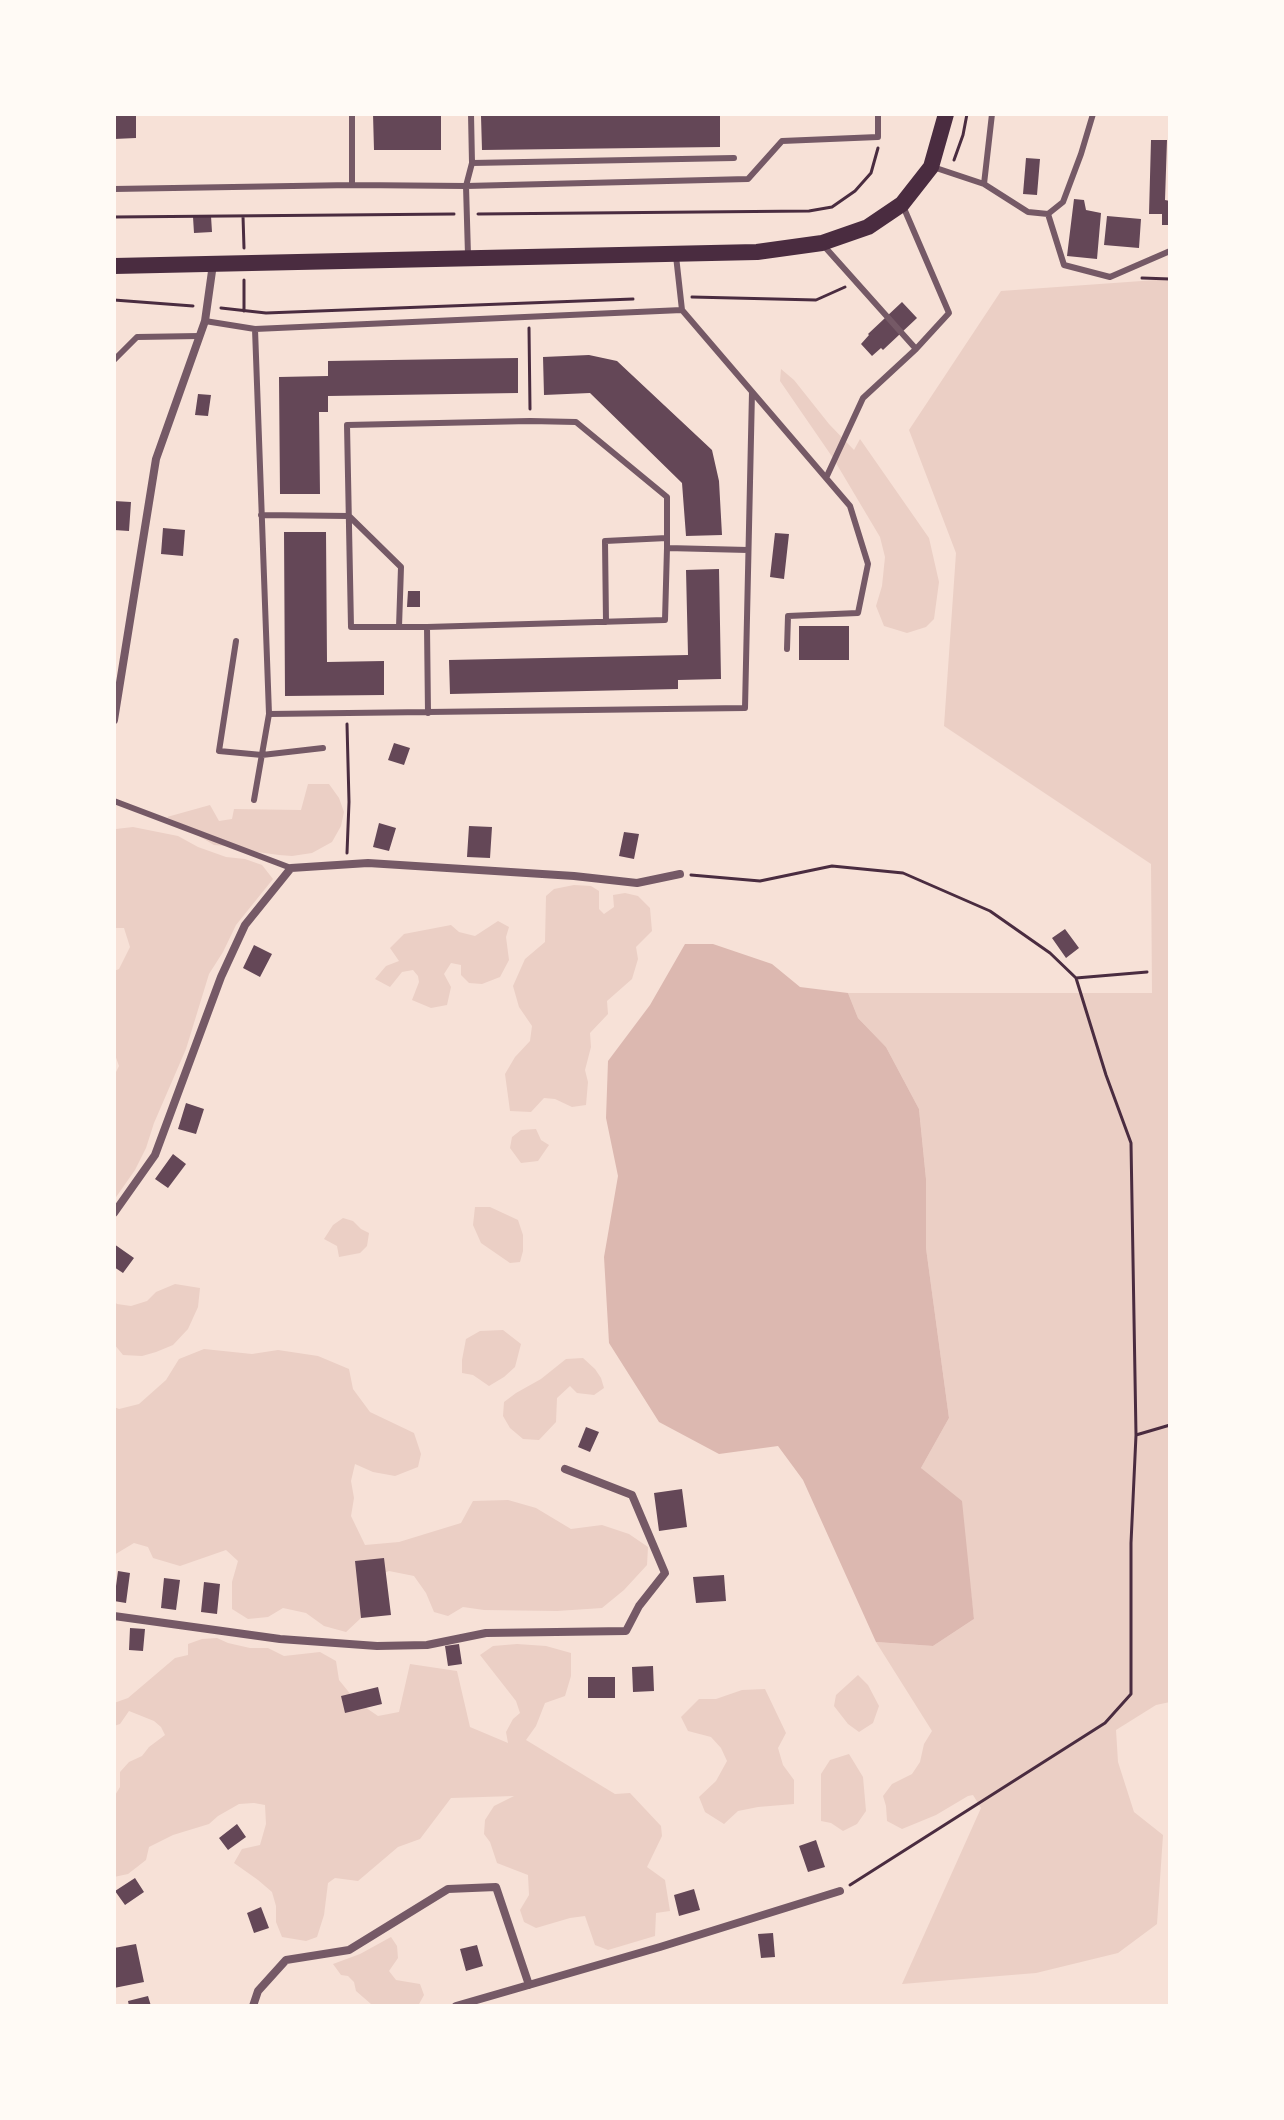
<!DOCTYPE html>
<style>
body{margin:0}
#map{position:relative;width:1284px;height:2120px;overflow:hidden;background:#f7e1d7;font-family:"Work Sans",sans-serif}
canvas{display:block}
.frame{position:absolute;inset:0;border:116px solid #fffaf5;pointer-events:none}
</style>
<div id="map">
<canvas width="1284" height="2120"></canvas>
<div class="frame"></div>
</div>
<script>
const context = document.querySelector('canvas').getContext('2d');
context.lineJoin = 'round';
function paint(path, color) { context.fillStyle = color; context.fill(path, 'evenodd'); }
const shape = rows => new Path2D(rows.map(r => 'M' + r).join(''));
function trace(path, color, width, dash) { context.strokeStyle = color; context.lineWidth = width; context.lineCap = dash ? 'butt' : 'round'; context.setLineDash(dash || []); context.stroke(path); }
const green = shape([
 [1170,279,1170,1702,1156,1705,1116,1730,1118,1762,1134,1812,1163,1835,1157,1924,1118,1953,1036,1973,902,1984,981,1808,973,1795,968,1796,936,1815,902,1829,887,1821,886,1806,883,1796,892,1784,912,1774,920,1762,924,1744,932,1731,876,1642,933,1646,974,1619,967,1561,921,1468,949,1418,926,1248,926,1179,919,1109,886,1047,858,1018,848,993,1152,993,1151,864,944,726,956,553,909,430,1001,291],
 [781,369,794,380,829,424,854,450,860,439,929,538,939,582,934,619,926,627,907,633,884,626,876,606,882,586,885,557,880,537,833,458,780,381],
 [308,784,329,784,339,798,344,812,341,826,332,842,312,853,292,856,279,855,257,852,239,847,214,845,167,817,210,805,219,821,232,819,234,809,301,810],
 [133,827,178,836,198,847,226,857,245,859,262,865,273,879,236,925,223,952,209,974,186,1049,154,1123,146,1148,135,1170,114,1200,114,1076,119,1066,114,1052,114,971,119,969,130,947,124,928,114,928,114,832,116,829],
 [574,885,591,886,599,891,599,909,604,914,614,907,613,895,625,893,638,896,650,908,652,931,636,947,638,959,632,979,607,1001,608,1014,590,1033,591,1047,585,1070,588,1082,586,1105,572,1107,555,1099,544,1098,531,1112,510,1111,505,1074,515,1057,530,1041,532,1026,519,1007,513,986,525,959,545,942,546,896,554,889],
 [498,921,509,927,506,937,509,960,500,977,482,984,469,983,461,975,461,965,451,963,444,974,451,987,447,1005,431,1008,412,1000,419,982,418,976,413,970,402,972,390,987,375,979,386,966,399,961,390,948,404,934,451,925,459,932,475,936],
 [536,1129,541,1140,549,1145,538,1161,521,1163,510,1148,512,1137,521,1130],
 [475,1207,490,1207,518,1220,523,1235,523,1251,520,1262,510,1263,481,1243,473,1225],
 [343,1218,353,1221,361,1229,369,1233,367,1246,360,1253,339,1257,337,1246,324,1239,333,1225],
 [175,1284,200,1288,198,1307,188,1329,173,1345,156,1352,142,1356,123,1355,114,1344,114,1301,117,1304,131,1306,147,1301,156,1292],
 [503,1330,521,1344,515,1367,504,1377,489,1386,473,1375,462,1373,462,1360,466,1339,480,1331],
 [204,1349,252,1354,278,1350,318,1356,349,1369,353,1389,370,1412,414,1433,421,1454,418,1467,395,1476,373,1472,355,1464,351,1481,354,1498,351,1516,365,1545,399,1542,461,1523,473,1501,508,1500,536,1508,571,1529,602,1525,629,1534,648,1547,647,1565,624,1590,602,1608,557,1611,484,1610,463,1607,448,1616,434,1612,426,1593,414,1576,389,1571,369,1579,361,1618,346,1632,324,1626,306,1613,283,1608,268,1617,248,1619,232,1609,232,1582,238,1561,226,1550,180,1566,153,1558,148,1547,134,1543,114,1555,114,1407,119,1409,139,1404,166,1380,179,1359],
 [583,1358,595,1369,601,1378,604,1388,594,1395,577,1393,570,1386,557,1398,556,1422,539,1440,523,1439,510,1428,503,1416,504,1402,516,1393,541,1379,566,1359],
 [217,1638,228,1643,250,1648,268,1648,284,1656,320,1652,336,1661,339,1680,356,1701,378,1716,399,1712,410,1664,457,1671,470,1727,508,1743,506,1732,513,1719,520,1713,516,1701,480,1655,493,1646,517,1644,546,1646,571,1653,571,1676,565,1696,545,1703,536,1726,526,1740,615,1794,630,1793,661,1826,662,1836,647,1867,665,1880,670,1911,656,1913,655,1936,608,1950,595,1945,585,1916,570,1918,536,1928,524,1922,520,1910,529,1895,528,1875,497,1863,490,1842,484,1834,485,1820,494,1806,514,1796,451,1798,420,1839,398,1847,358,1881,335,1878,328,1883,324,1915,317,1937,306,1941,282,1937,276,1922,276,1906,272,1892,258,1880,234,1863,242,1849,260,1845,266,1824,265,1805,254,1803,239,1804,218,1816,209,1824,173,1835,149,1847,146,1860,128,1874,114,1877,114,1797,120,1787,120,1772,129,1762,142,1756,149,1747,165,1735,161,1727,154,1721,129,1711,120,1724,114,1726,114,1703,128,1698,175,1658,188,1655,188,1644,202,1639],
 [858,1675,868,1685,879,1706,873,1723,859,1732,848,1724,834,1706,836,1695],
 [765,1689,786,1733,778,1748,783,1765,794,1780,794,1804,758,1807,738,1811,724,1824,705,1812,699,1797,716,1781,727,1761,721,1748,711,1737,688,1731,681,1717,699,1699,716,1699,742,1690],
 [849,1754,863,1777,866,1811,857,1824,843,1831,831,1823,821,1821,821,1774,830,1760],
 [391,1937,397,1946,398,1958,389,1971,396,1980,420,1984,424,1995,418,2006,371,2006,371,2004,356,1991,354,1982,348,1976,341,1975,333,1964,360,1954]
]);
const water = shape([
 [685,944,713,944,772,964,800,987,848,993,858,1018,886,1047,919,1109,926,1179,926,1248,949,1418,921,1468,962,1501,974,1619,933,1646,876,1642,803,1480,778,1446,719,1454,659,1422,609,1343,604,1257,618,1176,606,1118,608,1061,650,1005]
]);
const building = shape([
 [114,114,136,114,136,138,114,139],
 [373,114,441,115,441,150,374,150],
 [614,114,720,114,720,147,482,150,481,116],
 [1151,140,1167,140,1165,200,1170,201,1170,225,1162,225,1162,214,1149,214],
 [1026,158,1040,159,1037,195,1023,194],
 [1074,199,1084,200,1086,210,1101,213,1097,259,1067,256],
 [211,216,212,232,194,233,193,217],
 [1107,216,1141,219,1139,248,1104,245],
 [902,302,917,318,883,350,881,348,872,356,861,344,869,335,868,334],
 [589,355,617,361,712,450,719,481,722,535,686,536,682,483,590,393,544,395,543,357],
 [518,358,518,393,328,396,328,412,319,412,320,494,280,494,279,377,328,376,328,361],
 [198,394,211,395,208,416,195,415],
 [114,501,131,502,129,531,114,530],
 [163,528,185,530,183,556,161,554],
 [284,532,326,532,327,662,384,661,384,695,285,696],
 [775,533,789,534,784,579,770,577],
 [719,569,721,679,678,680,678,689,450,694,449,660,688,655,686,570],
 [408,591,420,591,420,607,407,607],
 [799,626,849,626,849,660,799,660],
 [394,743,410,748,404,765,388,760],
 [379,823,396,828,389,851,373,847],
 [469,826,492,827,490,858,467,857],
 [624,832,639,834,634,859,619,856],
 [1065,929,1079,948,1066,958,1052,938],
 [254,945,272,954,260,977,243,968],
 [186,1103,204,1109,196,1134,178,1129],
 [173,1154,186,1164,168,1188,155,1179],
 [114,1244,134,1258,123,1273,114,1267],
 [586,1427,599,1432,590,1452,578,1447],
 [682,1489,687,1527,659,1531,654,1493],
 [384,1558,391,1615,361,1618,355,1561],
 [118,1571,130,1573,126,1603,114,1601],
 [724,1575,726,1601,696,1603,693,1577],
 [164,1578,180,1580,176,1610,161,1608],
 [204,1582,220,1584,217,1614,201,1612],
 [130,1628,145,1629,143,1651,129,1650],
 [459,1644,462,1664,448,1666,445,1646],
 [653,1666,654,1691,633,1692,632,1667],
 [588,1677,615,1677,615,1698,588,1698],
 [378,1687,382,1704,345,1713,341,1696],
 [237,1824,246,1837,228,1850,219,1838],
 [816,1840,825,1867,808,1872,799,1846],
 [135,1878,144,1892,125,1905,115,1891],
 [694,1889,700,1910,679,1916,674,1895],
 [261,1907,269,1928,254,1933,247,1913],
 [773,1933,775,1957,761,1958,758,1934],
 [136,1944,144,1982,114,1988,114,1948],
 [477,1945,483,1966,466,1971,460,1949],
 [148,1996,151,2006,129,2006,128,2001]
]);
const path = shape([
 [954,160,963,135,967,114],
 [478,214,809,211,832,207,855,191,871,173,878,148],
 [243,216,244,248],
 [114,217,454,214],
 [1142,278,1170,279],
 [692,297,816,300,845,287],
 [114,300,193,306],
 [221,308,266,313,633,299],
 [244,311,244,280],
 [529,328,530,409],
 [347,853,349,802,347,724],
 [691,875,760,881,832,866,903,873,990,911,1050,953,1076,978,1147,972],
 [1136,1435,1170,1425],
 [850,1885,1105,1723,1131,1694,1131,1543,1136,1435,1131,1143,1106,1075,1076,978]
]);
const service = shape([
 [472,163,734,158],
 [933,167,984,184,992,114],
 [984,184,1028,212,1048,214,1063,202,1081,154,1093,114],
 [352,185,352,114],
 [114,189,352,185,466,186,748,179,782,141,878,137,878,114],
 [1048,214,1064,265,1110,277,1170,251],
 [824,246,916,349,949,313,903,206],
 [468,255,466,186,472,163,471,114],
 [682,310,850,506,868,564,858,613,788,616,787,649],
 [205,321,255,329,682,310,676,256],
 [255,329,269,714,745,708,752,392],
 [114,360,137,337,199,336],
 [826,478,863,398,916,349],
 [261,515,349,516,401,567,399,627],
 [606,622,605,541,667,538],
 [427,627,665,620,667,548],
 [236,641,219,751,262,755,323,748],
 [428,713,427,627,351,627,347,425,530,421,576,422,667,497,667,548,748,550],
 [254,800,269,714],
 [114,801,291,868]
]);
const minor = shape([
 [114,720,156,459,205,321,213,264],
 [114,1213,155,1155,221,977,245,925,291,868,368,863,574,876,637,883,680,874],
 [114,1616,280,1639,377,1646,427,1645,486,1633,626,1631,639,1606,665,1573,632,1495,565,1469],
 [253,2006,258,1991,286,1960,349,1950,448,1889,496,1887,529,1985],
 [456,2006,660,1947,840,1891]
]);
const secondary = shape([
 [114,266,757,252,822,243,868,227,902,204,931,167,946,114]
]);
paint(green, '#ebcfc5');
paint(water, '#dcb8b0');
paint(building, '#644757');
trace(path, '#4a2c40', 3);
trace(service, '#755966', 6);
trace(minor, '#755966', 8);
trace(secondary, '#4a2c40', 16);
</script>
